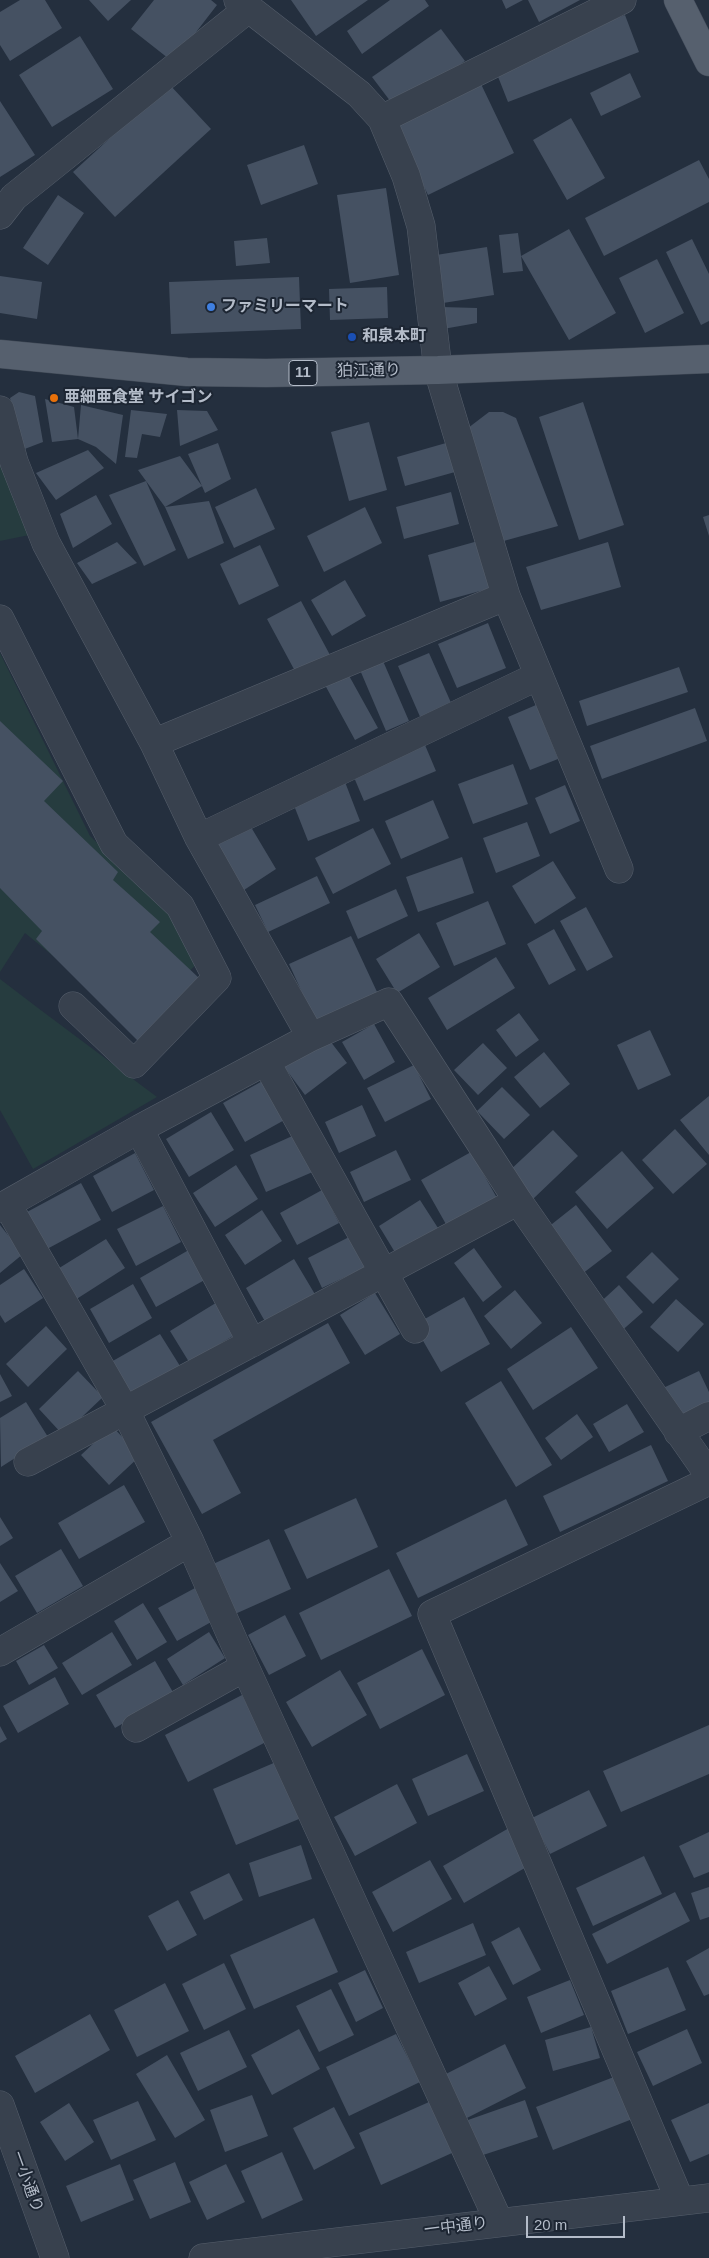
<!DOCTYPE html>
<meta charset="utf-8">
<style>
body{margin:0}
#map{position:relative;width:709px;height:2258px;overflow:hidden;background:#242f3e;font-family:Helvetica,sans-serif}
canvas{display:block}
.scale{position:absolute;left:526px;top:2216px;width:99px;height:22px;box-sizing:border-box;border:2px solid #b4bcc9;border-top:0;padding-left:6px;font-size:15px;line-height:18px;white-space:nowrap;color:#b4bcc9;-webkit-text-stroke:4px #1d2633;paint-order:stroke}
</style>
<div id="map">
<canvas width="709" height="2258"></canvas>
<div class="scale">20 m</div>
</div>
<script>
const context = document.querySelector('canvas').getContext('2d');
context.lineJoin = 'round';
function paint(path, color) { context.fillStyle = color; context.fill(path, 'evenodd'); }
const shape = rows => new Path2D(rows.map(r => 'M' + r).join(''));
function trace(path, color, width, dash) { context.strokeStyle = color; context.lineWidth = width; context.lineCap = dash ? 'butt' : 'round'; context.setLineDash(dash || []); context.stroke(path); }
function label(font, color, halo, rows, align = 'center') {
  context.font = font + ' Helvetica,"Noto Sans JP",sans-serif'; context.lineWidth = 4; context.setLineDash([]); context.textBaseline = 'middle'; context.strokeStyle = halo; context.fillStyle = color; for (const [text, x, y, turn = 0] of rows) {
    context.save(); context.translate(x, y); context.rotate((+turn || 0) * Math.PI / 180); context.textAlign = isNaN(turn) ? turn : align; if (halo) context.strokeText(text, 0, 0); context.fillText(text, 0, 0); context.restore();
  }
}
const green = shape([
 [0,450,39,533,0,541],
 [0,653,90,836,170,913,198,963,134,1022,25,933,0,972],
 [0,979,42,1011,157,1097,33,1169,0,1110]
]);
const building = shape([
 [20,0,45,0,62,28,10,61,0,45,0,12],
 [89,0,131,0,108,21],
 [154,0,211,0,217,5,173,62,131,29],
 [291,0,368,0,316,36],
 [390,0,425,0,429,6,362,54,347,31],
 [502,0,523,0,506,9],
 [528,0,580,0,539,22],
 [625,15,639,52,508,102,493,64],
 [441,29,465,61,397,110,372,77],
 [80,36,113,89,52,127,19,75],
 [630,73,641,97,601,116,590,93],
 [169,84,211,129,115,217,73,172],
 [481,84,514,153,428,195,395,126],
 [0,101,35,155,0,177],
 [571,118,605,178,567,200,533,140],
 [304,145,318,184,261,205,247,165],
 [699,160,709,179,709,202,604,256,585,218],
 [386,188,399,275,350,283,337,195],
 [58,195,84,213,48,265,23,248],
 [569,229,616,313,569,340,521,256],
 [518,233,523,271,503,273,499,235],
 [267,238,270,263,236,266,234,241],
 [692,239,709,274,709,321,701,325,666,252],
 [487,247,494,295,443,303,436,255],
 [657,259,684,313,645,333,619,278],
 [0,276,42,282,37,319,0,313],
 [299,277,301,329,171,334,169,282],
 [387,287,388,318,330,320,329,289],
 [442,307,477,308,477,323,443,329],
 [19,392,35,396,43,442,22,450,10,398],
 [45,399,74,407,78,439,52,442],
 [583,402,624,525,579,540,539,417],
 [81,405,123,415,116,464,96,447,78,439],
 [131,410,167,414,160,437,142,434,137,458,125,457],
 [177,410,207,411,218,430,180,446],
 [489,412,503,412,516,418,558,526,500,542,468,428],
 [369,422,387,490,349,501,331,432],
 [218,443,231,479,205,493,188,454],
 [446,443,455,472,405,486,397,457],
 [88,450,104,468,56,500,36,473],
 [180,456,202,486,165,507,138,470],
 [146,481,176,550,144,566,109,495],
 [256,488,275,529,234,548,215,507],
 [451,492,459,524,404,539,396,507],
 [96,495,112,524,73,548,60,514],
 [209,501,224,543,188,559,165,507],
 [365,507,382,543,324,572,307,536],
 [709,515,709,536,703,517],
 [478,541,491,588,440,602,428,555],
 [117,542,137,563,92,584,77,563],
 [608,542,621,587,541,610,526,567],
 [260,545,279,586,239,605,220,564],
 [345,580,366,616,332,636,311,600],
 [301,601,330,655,296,673,267,619],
 [488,623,506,668,457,688,438,644],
 [429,653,452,705,421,719,398,666],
 [383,661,409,721,386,731,360,670],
 [679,667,688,692,587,726,579,701],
 [347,672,378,728,355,740,325,685],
 [536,705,558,759,530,770,508,717],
 [695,708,707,741,602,779,590,746],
 [0,721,63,781,44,801,118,872,113,880,160,922,150,932,199,978,138,1041,36,939,42,931,0,888],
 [425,745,436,771,364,801,353,775],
 [513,764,528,804,473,824,458,784],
 [345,782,360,821,308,841,293,803],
 [565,785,580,821,550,834,535,798],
 [433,800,449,838,401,859,385,821],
 [248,822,276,869,244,890,215,842],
 [527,822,540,856,496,873,483,838],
 [373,828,391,864,333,894,315,858],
 [462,857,474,893,418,912,406,877],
 [553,861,576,898,535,924,512,886],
 [317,876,330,903,268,932,255,905],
 [396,889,408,916,358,939,346,911],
 [488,901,506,944,454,966,436,923],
 [586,907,613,957,587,971,560,921],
 [554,929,576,970,549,985,527,944],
 [419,933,440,967,397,993,376,959],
 [351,936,378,994,316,1023,289,964],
 [496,957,515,988,447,1030,428,998],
 [519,1013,539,1040,516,1057,496,1030],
 [374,1024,395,1062,364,1080,342,1042],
 [650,1030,671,1075,638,1090,617,1045],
 [324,1033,347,1063,305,1095,282,1064],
 [483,1043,507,1068,478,1095,454,1070],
 [544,1052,570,1084,540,1108,514,1077],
 [414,1065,431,1099,385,1122,367,1088],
 [266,1079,288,1118,245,1142,223,1103],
 [502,1087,530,1115,504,1139,477,1111],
 [709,1096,709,1155,680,1120],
 [362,1105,376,1136,339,1153,325,1122],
 [211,1112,234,1150,189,1177,166,1139],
 [675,1129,707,1164,673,1194,642,1160],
 [553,1130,578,1156,533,1199,508,1172],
 [299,1133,315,1171,266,1192,250,1155],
 [396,1150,411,1180,364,1202,350,1172],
 [622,1151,654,1188,607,1229,575,1192],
 [471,1152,497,1198,447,1226,421,1180],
 [135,1153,154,1190,112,1212,93,1176],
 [236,1165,258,1199,215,1227,193,1193],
 [81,1183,101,1220,47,1249,27,1212],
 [322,1190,339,1223,297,1245,280,1213],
 [420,1200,438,1228,396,1254,379,1226],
 [576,1205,612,1251,582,1274,547,1228],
 [163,1206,181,1242,136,1266,117,1229],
 [262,1210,282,1241,245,1265,225,1235],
 [0,1225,23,1254,0,1273],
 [351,1236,366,1267,322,1288,308,1258],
 [106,1239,125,1268,75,1300,56,1270],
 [194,1247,210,1277,156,1307,140,1278],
 [474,1248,502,1287,483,1302,454,1263],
 [652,1252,679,1279,653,1304,626,1277],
 [294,1259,316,1296,267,1325,246,1288],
 [24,1269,43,1298,5,1323,0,1315,0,1285],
 [133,1284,152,1318,109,1343,90,1309],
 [619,1285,643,1312,618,1334,594,1308],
 [515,1290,542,1323,511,1349,484,1316],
 [375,1293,400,1334,365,1355,340,1315],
 [464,1297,490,1344,441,1372,414,1325],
 [676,1299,704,1324,678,1352,650,1327],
 [219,1301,238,1333,189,1362,170,1331],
 [328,1323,350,1363,213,1440,241,1493,202,1514,151,1422],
 [46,1326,67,1349,28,1387,6,1364],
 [571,1327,598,1368,533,1410,507,1369],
 [160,1334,180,1366,130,1395,111,1362],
 [78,1371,103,1397,63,1435,39,1409],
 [699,1371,709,1392,709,1406,676,1421,661,1389],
 [0,1374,12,1396,0,1402],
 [501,1381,552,1465,516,1487,465,1403],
 [26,1402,48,1437,1,1467,0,1418],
 [627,1404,644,1432,609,1452,593,1424],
 [577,1414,593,1437,561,1460,545,1438],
 [112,1426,140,1456,109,1485,81,1455],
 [651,1445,668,1481,560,1532,543,1496],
 [124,1485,145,1522,79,1559,58,1523],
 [356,1498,378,1547,307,1579,284,1530],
 [506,1499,528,1545,418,1598,396,1553],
 [0,1517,13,1538,0,1546],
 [269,1539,291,1589,235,1614,213,1564],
 [61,1549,83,1586,37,1613,15,1576],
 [0,1563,18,1591,0,1602],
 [389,1569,412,1616,321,1660,299,1613],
 [195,1588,213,1621,177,1641,158,1608],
 [143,1603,167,1642,137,1660,114,1621],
 [285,1615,306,1656,269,1675,248,1635],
 [112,1632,132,1665,82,1695,62,1663],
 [209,1632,225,1658,183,1685,167,1659],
 [44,1645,58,1668,29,1685,16,1661],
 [422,1649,445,1695,380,1729,357,1683],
 [155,1661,174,1694,115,1728,96,1695],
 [340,1670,367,1715,312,1747,286,1702],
 [55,1677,69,1704,18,1733,3,1706],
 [242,1695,266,1742,188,1782,165,1735],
 [709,1725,709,1774,621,1812,603,1771],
 [0,1726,7,1739,0,1743],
 [467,1754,484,1791,428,1816,412,1779],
 [276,1762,299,1819,236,1845,213,1789],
 [397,1784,417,1823,355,1856,334,1817],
 [589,1790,607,1826,550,1854,532,1818],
 [509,1828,530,1865,464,1903,443,1866],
 [709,1832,709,1872,694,1878,679,1846],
 [301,1845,312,1879,259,1897,249,1863],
 [644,1856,662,1894,593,1926,576,1888],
 [430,1860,452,1899,393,1932,372,1892],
 [229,1873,243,1900,204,1920,190,1892],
 [709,1887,709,1917,700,1920,691,1893],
 [675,1892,690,1921,607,1964,592,1934],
 [178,1900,197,1935,167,1951,148,1916],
 [314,1918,338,1972,254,2009,230,1955],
 [473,1923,486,1955,419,1983,406,1952],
 [519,1927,541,1970,513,1985,491,1942],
 [709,1948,709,1994,704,1996,686,1961],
 [224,1963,246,2009,204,2030,182,1984],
 [489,1966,507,1999,475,2016,458,1983],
 [668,1967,686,2010,628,2034,611,1991],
 [365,1970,383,2008,356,2022,338,1983],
 [570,1980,584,2015,541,2033,527,1997],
 [165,1983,189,2031,137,2057,114,2010],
 [331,1989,354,2035,319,2052,296,2006],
 [90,2014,110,2050,35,2093,15,2056],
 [591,2027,600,2058,553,2071,545,2040],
 [299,2029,320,2069,272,2095,251,2055],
 [687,2029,702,2063,653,2086,637,2052],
 [229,2030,247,2067,198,2091,180,2053],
 [396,2034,420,2082,349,2116,326,2067],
 [505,2044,526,2088,461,2121,440,2077],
 [167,2055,205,2120,175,2138,136,2074],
 [619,2075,635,2118,553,2150,536,2107],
 [252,2095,268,2136,225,2152,210,2110],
 [525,2100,538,2137,480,2156,468,2120],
 [138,2101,156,2140,111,2160,93,2120],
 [429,2102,452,2153,381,2185,359,2133],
 [69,2103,94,2142,65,2161,40,2122],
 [709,2103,709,2154,690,2162,671,2120],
 [334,2107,355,2148,314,2170,293,2128],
 [282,2152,303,2200,262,2219,241,2171],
 [175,2162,191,2202,150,2219,133,2180],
 [120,2164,134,2200,81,2222,66,2186],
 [226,2164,245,2202,207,2220,189,2182]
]);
const minor = shape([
 [238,0,359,94,382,119,406,176,421,226,438,370,506,596,619,869],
 [382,119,622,0],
 [0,215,14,197,249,8],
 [0,410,14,462,46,543,154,743,199,838,311,1037],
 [0,619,114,844,180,906,217,978,134,1064,73,1006],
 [154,743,506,596],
 [199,838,538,676],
 [266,1062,415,1329],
 [139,1129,252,1343],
 [7,1204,125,1410,190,1542,245,1667,499,2222],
 [0,1208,139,1129,311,1037,389,1002,518,1201,709,1475],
 [678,1432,709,1416],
 [28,1462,518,1201],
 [0,1652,190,1542],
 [136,1728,245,1667],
 [0,2105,55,2258],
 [680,2201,432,1614,709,1481],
 [203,2258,709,2198]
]);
const major = shape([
 [678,0,709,62],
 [0,354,187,372,266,373,438,370,709,359]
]);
const markers = [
 [211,307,5,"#3f7fe0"],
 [352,337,5,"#1a4fb4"],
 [54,398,5,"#e8710a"]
];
const shields = [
 [303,373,28]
];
const shieldNames = [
 ["11",303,373]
];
const poiNames = [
 ["ファミリーマート",221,307],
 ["和泉本町",362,337],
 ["亜細亜食堂 サイゴン",64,398]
];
const streetNames = [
 ["狛江通り",369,371,-1],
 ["一小通り",27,2182,70],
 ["一中通り",456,2227,-7]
];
paint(green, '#263c3f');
paint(building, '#455162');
trace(minor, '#565f6c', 29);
trace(major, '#414a57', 29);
trace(minor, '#38414e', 28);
trace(major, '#56606e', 28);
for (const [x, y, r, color] of markers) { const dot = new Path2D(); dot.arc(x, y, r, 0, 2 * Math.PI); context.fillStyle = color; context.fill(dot); trace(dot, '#1d2633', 2); }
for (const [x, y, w] of shields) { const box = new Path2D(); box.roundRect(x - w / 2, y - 12.5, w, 25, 4); context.fillStyle = '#1d2633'; context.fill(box); trace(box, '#b4bcc9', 1); }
label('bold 15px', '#b4bcc9', null, shieldNames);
label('bold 16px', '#b4bcc9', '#1d2633', poiNames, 'left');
label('16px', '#b4bcc9', '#1d2633', streetNames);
</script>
